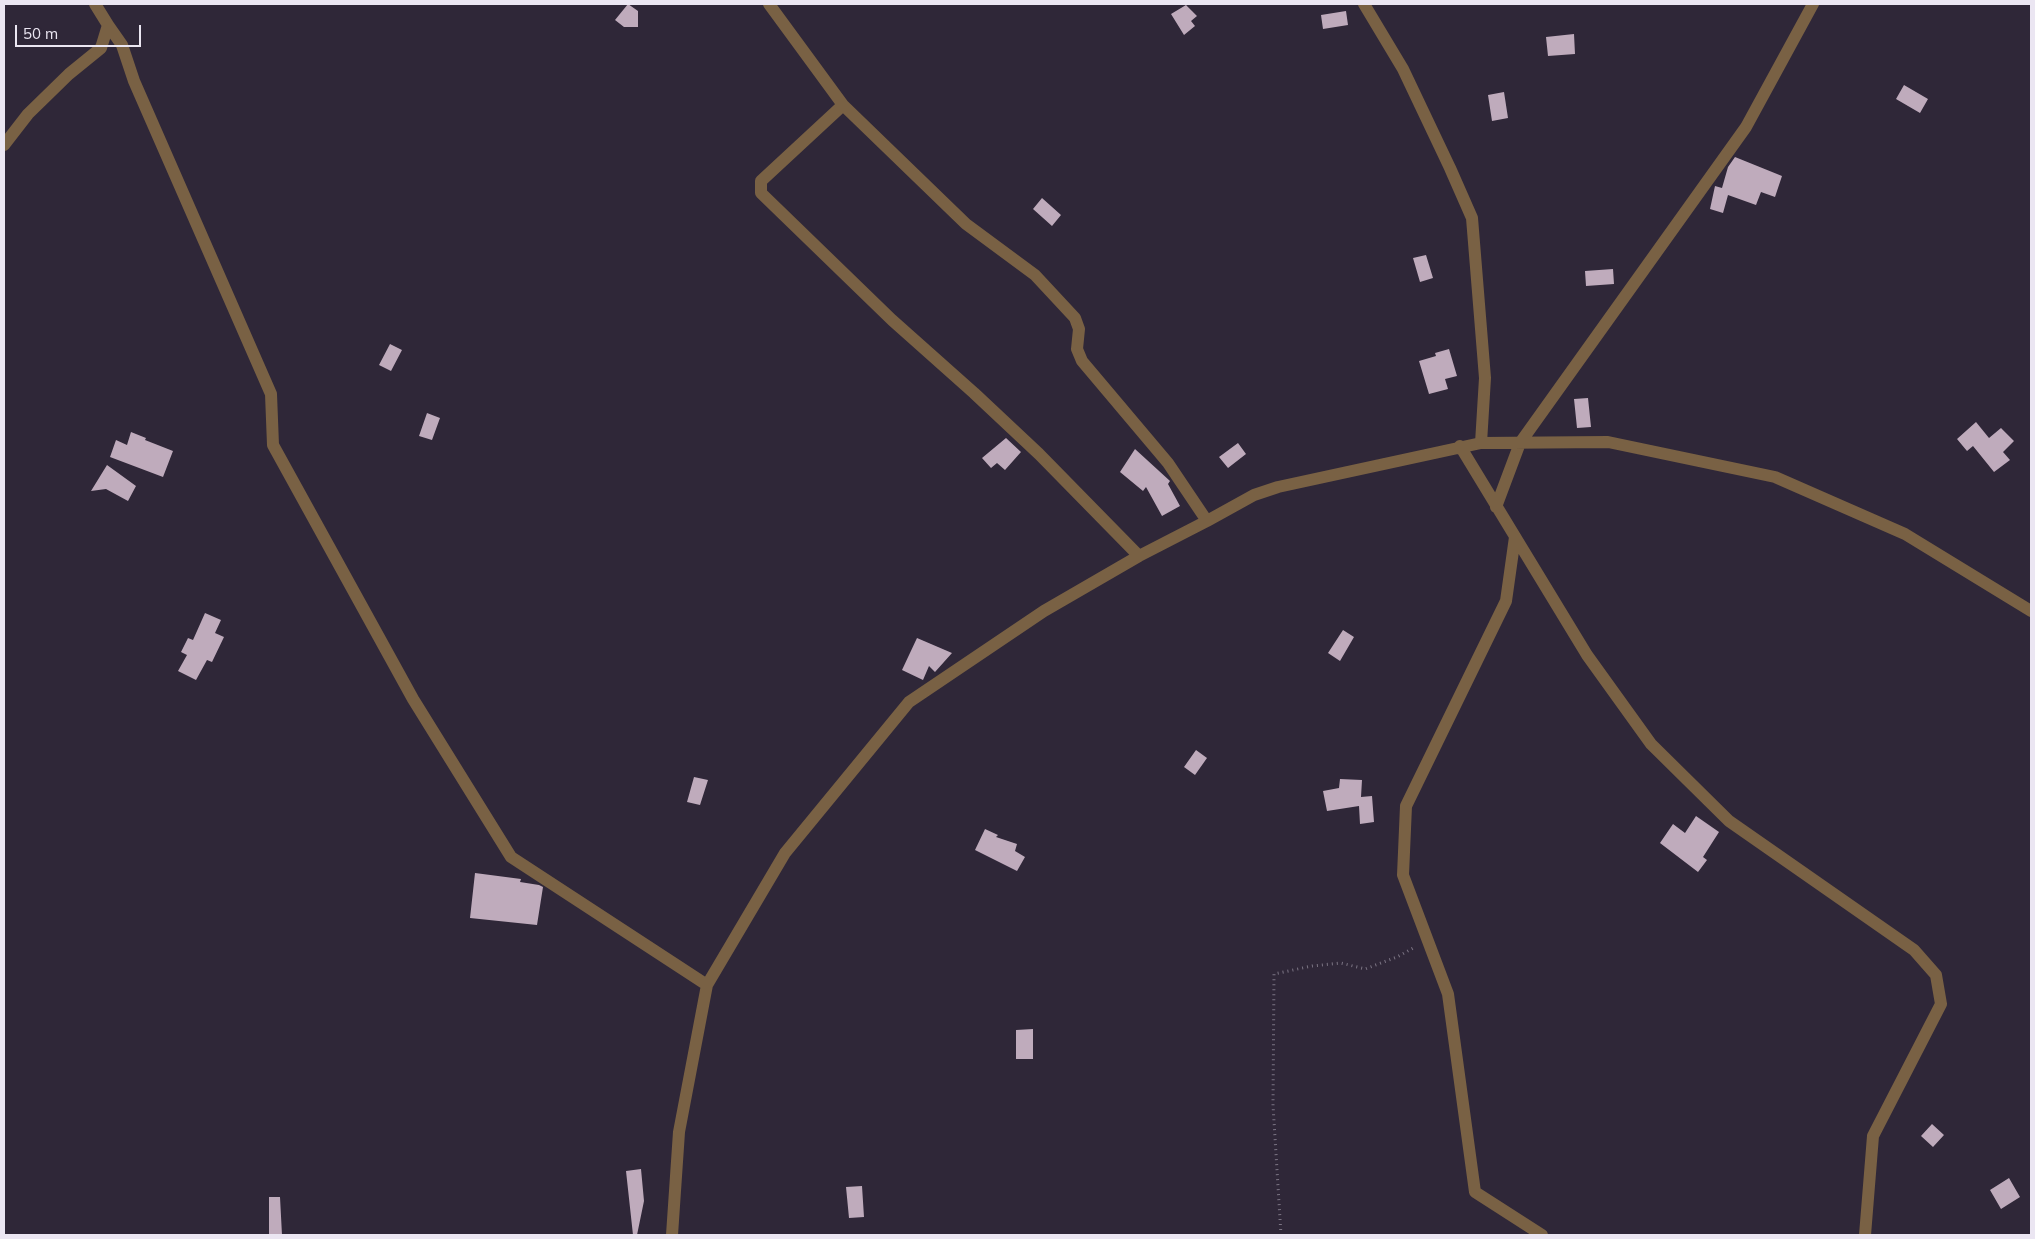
<!DOCTYPE html>
<style>
body{margin:0}
#map{position:relative;width:2035px;height:1239px;overflow:hidden;background:#2f2738;font-family:Mulish,sans-serif}
canvas{display:block}
.frame{position:absolute;inset:0;border:5px solid #ebe6f2;pointer-events:none}
.scale{position:absolute;left:15px;top:25px;width:126px;height:22px;box-sizing:border-box;border:2px solid #ebe6f2;border-top:0;padding-left:6px;font-size:15px;line-height:18px;white-space:nowrap;color:#ebe6f2;-webkit-text-stroke:4px #2f2738;paint-order:stroke}
</style>
<div id="map">
<canvas width="2035" height="1239"></canvas>
<div class="frame"></div>
<div class="scale">50 m</div>
</div>
<script>
const context = document.querySelector('canvas').getContext('2d');
context.lineJoin = 'round';
function paint(path, color) { context.fillStyle = color; context.fill(path, 'evenodd'); }
const shape = rows => new Path2D(rows.map(r => 'M' + r).join(''));
function trace(path, color, width, dash) { context.strokeStyle = color; context.lineWidth = width; context.lineCap = dash ? 'butt' : 'round'; context.setLineDash(dash || []); context.stroke(path); }
const building = shape([
 [628,4,638,11,638,27,624,27,615,20],
 [1186,5,1197,16,1191,21,1195,26,1184,35,1171,14],
 [1346,11,1348,25,1323,29,1321,15],
 [1574,34,1575,54,1548,56,1546,37],
 [1904,85,1928,99,1920,113,1896,99],
 [1504,92,1508,118,1492,121,1488,95],
 [1735,157,1782,176,1775,197,1761,192,1756,205,1728,195,1723,213,1710,209,1715,186,1722,188,1728,167],
 [1042,198,1061,215,1052,226,1033,209],
 [1426,255,1433,278,1420,282,1413,258],
 [1613,269,1614,284,1586,286,1585,271],
 [390,344,402,350,391,371,379,365],
 [1449,349,1457,376,1445,379,1448,389,1429,394,1419,361,1436,356,1435,353],
 [1588,398,1591,427,1577,428,1574,399],
 [427,413,440,418,432,440,419,436],
 [1976,422,1989,438,2001,428,2014,441,2003,452,2010,460,1994,472,1973,446,1967,451,1957,439],
 [131,432,146,438,145,440,173,451,163,477,110,457,116,440,127,445],
 [1006,438,1021,452,1005,470,997,463,991,468,982,458],
 [1238,443,1246,454,1228,468,1219,457],
 [1135,449,1170,481,1168,484,1180,506,1162,516,1146,487,1143,491,1120,472],
 [107,465,136,486,128,501,106,489,91,491],
 [205,613,221,620,215,633,224,637,212,662,207,660,196,680,178,671,187,655,181,652,188,638,193,640],
 [1343,630,1354,637,1340,661,1328,653],
 [917,638,952,653,935,672,929,666,923,680,902,670],
 [1196,750,1207,758,1195,775,1184,767],
 [694,777,708,780,700,805,687,802],
 [1340,779,1362,780,1361,797,1372,796,1374,822,1360,824,1359,806,1327,811,1323,791,1339,788],
 [1696,816,1719,832,1703,857,1707,860,1698,872,1660,843,1673,824,1685,833],
 [985,829,998,835,996,837,1017,844,1015,851,1025,857,1017,871,975,850],
 [475,873,521,879,520,882,539,885,543,887,537,925,470,918],
 [1033,1029,1033,1059,1016,1059,1016,1030],
 [1932,1124,1944,1135,1933,1147,1921,1136],
 [641,1169,644,1201,637,1235,633,1235,626,1171],
 [2009,1178,2020,1197,2001,1209,1990,1190],
 [862,1186,864,1217,849,1218,846,1187],
 [269,1197,280,1197,282,1235,269,1235]
]);
const path = shape([
 [1281,1235,1273,1105,1274,974,1312,966,1341,963,1365,969,1397,957,1415,947]
]);
const minor = shape([
 [769,4,843,105,966,224,1035,275,1075,318,1079,329,1077,349,1082,361,1168,463,1207,521],
 [1364,4,1403,69,1450,168,1472,218,1485,378,1481,443],
 [108,25,122,45,134,81,271,394,273,445,413,699,511,857,707,985],
 [843,105,761,181,761,193,892,320,974,393,1039,454,1139,556],
 [4,145,28,114,69,74,101,48,108,25,95,4],
 [1460,446,1587,655,1651,744,1729,821,1914,950,1936,975,1941,1004,1873,1136,1865,1235],
 [1496,507,1520,443,1746,127,1813,4],
 [1515,537,1506,601,1406,806,1403,875,1448,994,1475,1192,1542,1235],
 [672,1235,679,1132,707,985,785,853,909,702,1044,611,1139,556,1207,521,1254,495,1278,487,1481,443,1608,442,1775,477,1905,534,2031,611]
]);
paint(building, '#bfabbc');
trace(path, '#7c7584', 3, [1, 4]);
trace(minor, '#796144', 12);
</script>
